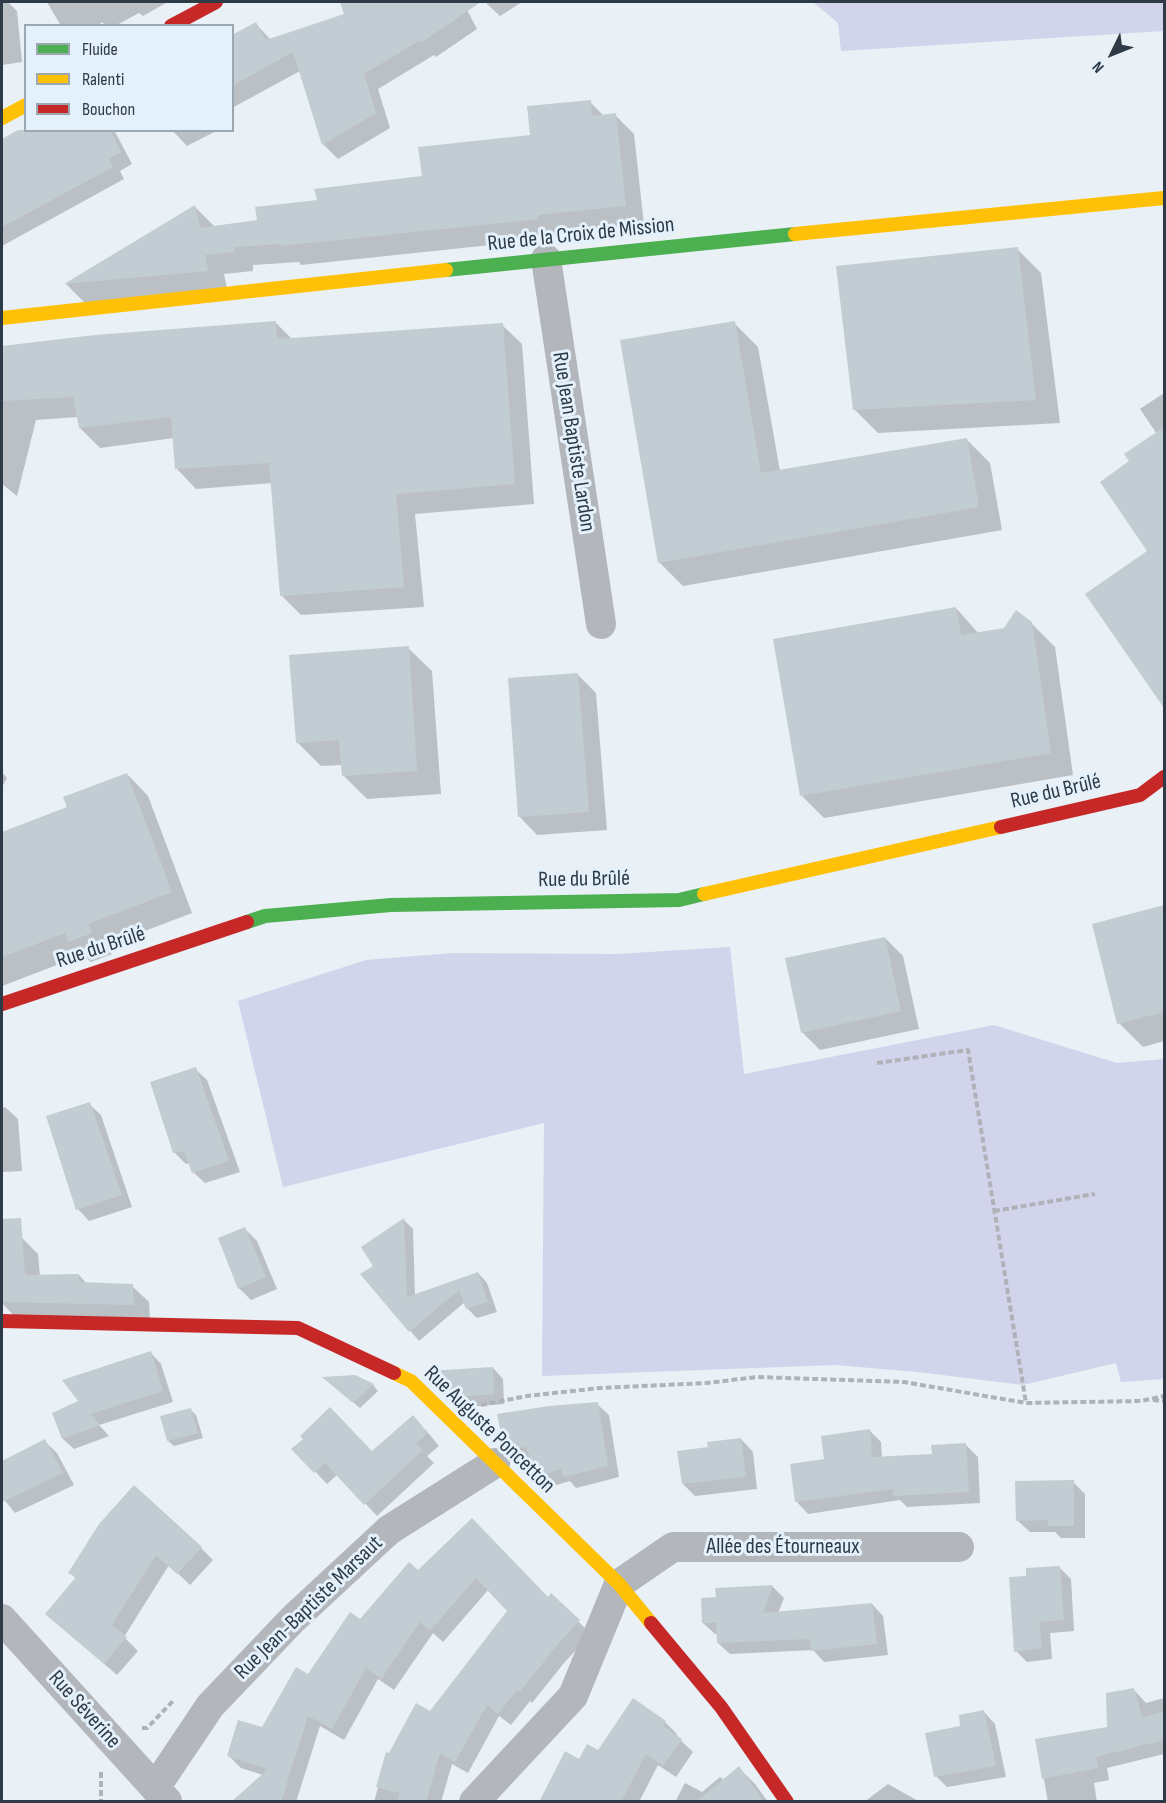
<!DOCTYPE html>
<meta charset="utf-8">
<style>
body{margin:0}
#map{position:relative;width:1166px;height:1803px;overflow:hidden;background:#e9f0f6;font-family:"Sofia Sans Condensed",sans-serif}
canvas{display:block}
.frame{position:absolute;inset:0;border:3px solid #2e3a45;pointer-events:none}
.legend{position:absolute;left:24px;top:24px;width:210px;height:108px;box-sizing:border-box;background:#e4f1fb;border:2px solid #9ba8b2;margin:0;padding:8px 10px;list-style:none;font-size:18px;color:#2e3a45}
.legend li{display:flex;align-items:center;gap:12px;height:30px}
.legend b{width:30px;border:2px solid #9ba8b2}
.north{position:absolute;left:1082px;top:24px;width:60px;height:60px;-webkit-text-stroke:4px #e4f1fb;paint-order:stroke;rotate:227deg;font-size:16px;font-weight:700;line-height:24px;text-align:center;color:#2e3a45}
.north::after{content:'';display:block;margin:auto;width:21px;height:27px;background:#2e3a45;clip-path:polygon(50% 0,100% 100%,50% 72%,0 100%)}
</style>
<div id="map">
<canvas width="1166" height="1803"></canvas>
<div class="frame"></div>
<ul class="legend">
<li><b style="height:8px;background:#4caf50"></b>Fluide</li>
<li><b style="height:8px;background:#ffc107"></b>Ralenti</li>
<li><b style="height:8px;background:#c62828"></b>Bouchon</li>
</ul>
<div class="north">N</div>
</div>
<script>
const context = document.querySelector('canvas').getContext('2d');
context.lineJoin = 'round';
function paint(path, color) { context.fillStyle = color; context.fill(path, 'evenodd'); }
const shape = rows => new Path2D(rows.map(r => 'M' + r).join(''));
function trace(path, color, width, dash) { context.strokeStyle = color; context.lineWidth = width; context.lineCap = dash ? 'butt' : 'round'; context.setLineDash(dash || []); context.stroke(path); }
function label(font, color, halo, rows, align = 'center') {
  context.font = font + ' "Sofia Sans Condensed",sans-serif'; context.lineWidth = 6; context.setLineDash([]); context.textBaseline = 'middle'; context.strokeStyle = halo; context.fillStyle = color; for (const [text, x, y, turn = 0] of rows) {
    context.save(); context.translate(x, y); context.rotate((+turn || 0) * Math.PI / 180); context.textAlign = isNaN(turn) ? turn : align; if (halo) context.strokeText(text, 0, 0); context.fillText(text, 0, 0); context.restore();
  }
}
const green = shape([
 [813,2,1164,2,1164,31,841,51,838,23],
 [730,947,744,1074,994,1025,1117,1063,1164,1059,1164,1379,1121,1382,1116,1363,1023,1385,918,1372,835,1365,542,1376,544,1123,283,1187,238,1001,366,960,453,953,617,954]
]);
const shadow = shape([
 [2,2,8,2,17,11,22,62,2,65],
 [47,2,165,2,166,3,143,16,139,13,115,26,106,26,102,22,97,26,61,26],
 [341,2,463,2,477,29,436,57,434,55,378,89,390,128,338,159,323,144,300,71,232,108,232,37,256,24,270,39,346,15],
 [485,2,522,2,500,16],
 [590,102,604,116,615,115,634,134,644,225,557,234,557,238,301,265,299,262,253,265,253,271,224,274,227,289,85,303,66,284,195,207,214,226,258,221,318,201,424,178,532,137],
 [26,129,26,130,114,130,132,164,120,171,124,179,2,246,2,142],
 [172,130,218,130,187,146],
 [1017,249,1041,273,1060,423,878,433,854,409],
 [276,323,293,340,502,325,522,344,534,504,415,514,424,607,301,615,281,595,272,483,196,489,177,469,174,438,100,448,80,428,78,417,36,420,17,496,2,484,2,347,95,337],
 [734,323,758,347,780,471,966,439,990,463,1002,530,683,586,659,562],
 [1164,393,1164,702,1154,691,1150,551,1131,462,1157,434,1140,409],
 [956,608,979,634,1031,623,1055,647,1073,775,824,818,802,796],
 [408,648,432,671,441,794,367,799,343,775,342,765,321,766,297,742],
 [578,675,596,693,607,830,537,835,519,816],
 [2,772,7,778,2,787],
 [127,774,148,796,192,913,108,945,112,954,91,962,83,955,2,986,2,833,69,808],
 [1164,907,1164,1041,1143,1047,1119,1023,1094,925],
 [885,938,903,956,919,1029,820,1050,802,1032],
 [195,1069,207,1080,240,1172,205,1183,193,1172,190,1163,186,1164,174,1152],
 [89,1104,101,1115,132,1207,89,1221,78,1209],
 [5,1107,18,1119,22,1171,2,1172,2,1108],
 [404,1220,413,1229,415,1296,478,1273,487,1283,497,1312,477,1318,468,1309,465,1302,419,1341,362,1274,376,1266],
 [245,1229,257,1241,277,1289,251,1300,239,1288],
 [22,1238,38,1254,40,1276,79,1275,87,1284,132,1286,149,1302,150,1321,17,1319,2,1303,2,1240],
 [151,1353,161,1364,173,1402,99,1425,109,1436,74,1449,63,1439,54,1414,80,1401],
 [493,1368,503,1379,504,1404,466,1407,431,1372],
 [355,1377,373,1385,378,1391,360,1408,330,1383],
 [597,1404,609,1415,619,1477,576,1488,570,1481,550,1487,538,1475,532,1459,521,1460,504,1444],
 [190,1409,196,1415,203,1438,174,1446,168,1441],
 [425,1429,439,1446,427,1456,434,1463,377,1516,338,1474,327,1484,294,1449,372,1453],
 [870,1431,881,1442,882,1458,933,1455,966,1445,978,1457,980,1503,907,1507,900,1500,808,1514,797,1502],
 [741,1439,753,1452,757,1489,695,1496,683,1484,710,1448],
 [44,1441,57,1453,74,1485,15,1513,2,1497,2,1462],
 [1073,1482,1085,1494,1085,1538,1061,1538,1055,1532,1030,1532,1018,1521],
 [472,1520,548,1599,551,1595,591,1634,564,1663,532,1703,530,1701,511,1725,499,1716,468,1773,452,1764,441,1802,374,1802,387,1754,390,1755,430,1712,509,1611,489,1589,443,1642,433,1633,394,1690,378,1679,344,1740,320,1726,296,1802,234,1802,263,1775,241,1768,229,1756,263,1729,360,1621,418,1572],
 [100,1525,201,1548,213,1560,190,1585,169,1565,124,1637,138,1651,117,1675,47,1614,76,1579,70,1572],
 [1060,1568,1071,1579,1074,1631,1050,1633,1052,1659,1027,1662,1016,1651,1028,1577],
 [772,1586,784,1598,778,1613,872,1604,883,1616,888,1655,824,1662,813,1650,730,1654,718,1643,718,1634,715,1634,703,1623,717,1599],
 [1134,1690,1146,1703,1164,1698,1164,1754,1107,1768,1109,1780,1094,1783,1097,1802,1048,1802,1037,1740,1109,1728],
 [633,1700,665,1722,677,1734,676,1736,693,1752,676,1777,658,1765,639,1802,542,1802,580,1761,598,1752],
 [984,1712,995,1724,1006,1777,947,1787,936,1776,962,1727],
 [739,1768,755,1784,768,1802,675,1802,685,1783,702,1792,720,1777,724,1780],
 [888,1784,920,1802,864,1802]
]);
const building = shape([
 [340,2,481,2,420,43,419,41,364,74,376,113,322,145,293,52,232,86,232,35,256,22,266,40,344,14],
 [591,100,592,116,616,113,626,206,538,215,539,219,280,246,280,244,234,247,235,252,205,255,208,271,64,284,195,205,200,228,257,220,255,207,317,200,314,189,422,176,418,147,530,135,527,106],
 [18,130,110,130,121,152,109,159,113,167,2,227,2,139],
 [1018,247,1036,400,853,410,836,266],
 [276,321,277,339,503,323,515,484,396,494,404,587,280,596,269,463,175,469,171,417,79,428,73,397,2,401,2,346,95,335],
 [735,321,761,473,967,438,979,507,658,563,620,340],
 [1164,427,1164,708,1085,594,1147,551,1100,482,1129,461,1124,454],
 [956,607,961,635,1004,628,1016,610,1032,622,1051,753,800,796,773,639],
 [409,646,417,771,342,776,339,740,296,743,289,655],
 [578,673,589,812,518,817,508,678],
 [127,773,172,892,88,924,92,933,68,942,65,933,2,957,2,832,67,807,63,797],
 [1164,905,1164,1012,1117,1024,1092,924],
 [885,937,901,1011,801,1033,785,958],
 [196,1067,229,1161,192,1173,184,1151,173,1153,150,1082],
 [90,1102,122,1195,76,1210,46,1116],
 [21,1218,25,1275,79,1274,79,1282,133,1284,134,1305,2,1302,2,1219],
 [404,1218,407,1297,478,1272,488,1302,466,1309,459,1290,409,1332,360,1274,373,1266,361,1247],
 [245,1227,266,1277,238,1289,218,1238],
 [151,1351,163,1391,90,1414,100,1425,62,1439,52,1413,78,1401,62,1380],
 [493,1367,494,1394,454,1397,427,1371],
 [355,1375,374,1384,353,1403,322,1377],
 [598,1402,608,1466,563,1477,561,1469,537,1476,526,1447,508,1449,503,1444,497,1414,549,1406],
 [330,1407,372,1451,413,1415,428,1433,416,1443,423,1450,364,1505,325,1463,314,1473,291,1449,303,1439,300,1436],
 [191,1408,198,1433,167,1441,160,1416],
 [870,1429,872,1457,932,1454,931,1445,966,1443,969,1492,893,1496,893,1489,795,1502,790,1464,824,1459,821,1436],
 [741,1438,746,1477,682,1484,677,1451,708,1447,707,1442],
 [45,1439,63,1473,2,1502,2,1461],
 [1074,1480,1074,1526,1048,1526,1048,1520,1016,1521,1015,1481],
 [134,1485,202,1547,177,1574,156,1555,112,1625,127,1637,104,1664,45,1614,76,1577,68,1573,99,1524],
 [472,1518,548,1597,551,1593,580,1620,552,1651,520,1692,517,1690,498,1714,487,1705,455,1762,440,1753,426,1802,397,1802,400,1793,376,1787,386,1752,389,1753,416,1703,430,1711,507,1611,476,1578,430,1631,420,1622,381,1679,366,1668,332,1729,308,1716,281,1802,231,1802,268,1769,227,1756,238,1720,262,1727,296,1667,308,1674,350,1612,360,1619,409,1562,418,1570],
 [1060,1566,1064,1620,1039,1622,1042,1648,1014,1652,1009,1577,1026,1576,1026,1568],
 [773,1585,763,1613,872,1603,877,1644,811,1651,810,1639,717,1643,716,1623,702,1623,701,1598,716,1597,715,1588],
 [1134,1688,1142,1717,1164,1712,1164,1740,1096,1757,1098,1768,1042,1779,1035,1739,1107,1727,1106,1693],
 [633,1698,666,1721,663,1726,682,1739,663,1766,646,1754,621,1802,539,1802,565,1751,579,1759,587,1744,598,1750],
 [984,1710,996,1766,934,1777,925,1733,960,1726,959,1715],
 [739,1766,764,1802,696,1802]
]);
const path = shape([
 [877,1063,968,1050,1026,1403],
 [994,1211,1095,1194],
 [1153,1400,1164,1401],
 [481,1405,527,1396,600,1388,707,1383,757,1377,904,1382,1026,1403,1141,1401,1164,1396],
 [142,1728,147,1728,174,1700],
 [101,1772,101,1802]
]);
const street = shape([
 [546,259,601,624],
 [2,1619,167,1801],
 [155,1788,210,1706,293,1619,389,1530,495,1463],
 [474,1802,573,1696,619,1584,673,1547,959,1547]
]);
const fast = shape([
 [446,270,795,234],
 [247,922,265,916,391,905,679,900,704,894]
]);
const slow = shape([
 [2,118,26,105],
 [795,234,1164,198],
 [2,318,446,270],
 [704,894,1001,827],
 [394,1373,411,1381,619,1584,651,1623]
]);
const jam = shape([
 [171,26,216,2],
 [1001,827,1140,795,1164,777],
 [2,1004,247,922],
 [2,1321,298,1328,394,1373],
 [651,1623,721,1707,787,1802]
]);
const streetNames = [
 ["Rue de la Croix de Mission",581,235,-6],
 ["Rue Jean Baptiste Lardon",573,442,81],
 ["Rue du Brûlé",1056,792,-13],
 ["Rue du Brûlé",584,880,-1],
 ["Rue du Brûlé",101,948,-18],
 ["Rue Auguste Poncetton",489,1430,44],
 ["Allée des Étourneaux",783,1547],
 ["Rue Jean-Baptiste Marsaut",309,1608,-44],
 ["Rue Séverine",84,1710,48]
];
paint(green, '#d1d4ea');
paint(shadow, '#0003');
paint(building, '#c2cdd3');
trace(path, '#afb3b8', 4, [6, 3]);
trace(street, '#b3b6bb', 30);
trace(fast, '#4caf50', 14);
trace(slow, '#ffc107', 14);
trace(jam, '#c62828', 14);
label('22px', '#2e3a45', '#e4f1fb', streetNames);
</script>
